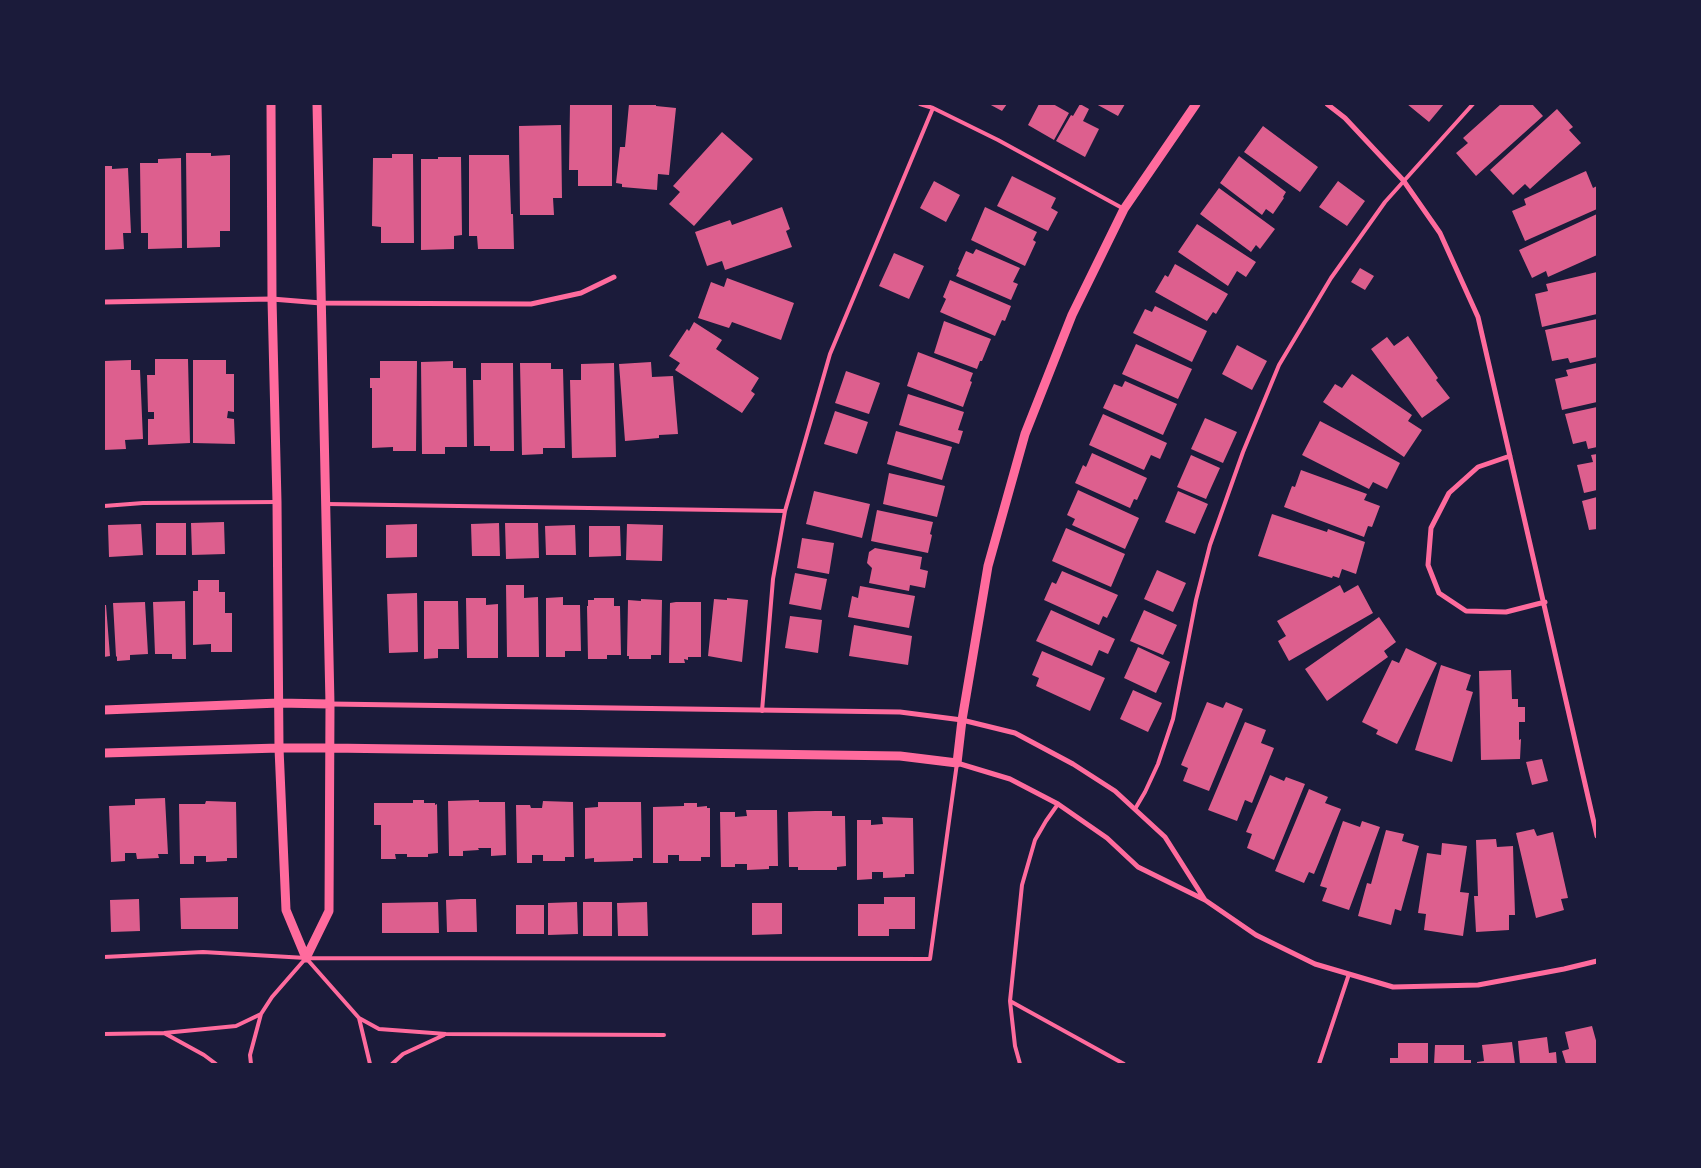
<!DOCTYPE html>
<style>
body{margin:0}
#map{position:relative;width:1701px;height:1168px;overflow:hidden;background:#1b1b3a;font-family:Barlow,sans-serif}
canvas{display:block}
.frame{position:absolute;inset:0;border:105px solid #1b1b3a;pointer-events:none}
</style>
<div id="map">
<canvas width="1701" height="1168"></canvas>
<div class="frame"></div>
</div>
<script>
const context = document.querySelector('canvas').getContext('2d');
context.lineJoin = 'round';
function paint(path, color) { context.fillStyle = color; context.fill(path, 'evenodd'); }
const shape = rows => new Path2D(rows.map(r => 'M' + r).join(''));
function trace(path, color, width, dash) { context.strokeStyle = color; context.lineWidth = width; context.lineCap = dash ? 'butt' : 'round'; context.setLineDash(dash || []); context.stroke(path); }
const building = shape([
 [570,104,612,104,612,186,578,186,578,170,569,170],
 [629,104,656,104,656,106,676,108,669,175,658,174,657,190,622,187,622,184,616,183,620,147,625,147],
 [989,104,1007,104,1002,111],
 [1039,104,1053,104,1069,113,1054,140,1028,125],
 [1080,104,1089,109,1083,121,1099,129,1085,157,1056,141,1071,115,1073,116],
 [1096,104,1125,104,1118,116],
 [1407,104,1444,104,1429,122],
 [1501,104,1532,104,1543,116,1476,176,1456,153,1468,143,1463,138],
 [1557,109,1573,127,1569,130,1581,143,1530,189,1525,184,1513,195,1490,170],
 [561,125,562,198,553,198,554,215,520,215,519,126],
 [1263,126,1318,167,1300,192,1244,152],
 [722,132,753,159,694,226,669,204,680,192,673,186],
 [186,153,211,153,211,156,230,155,230,231,220,231,220,247,187,248],
 [392,154,413,154,414,243,381,243,381,227,372,226,373,158,392,158],
 [469,155,509,155,511,214,513,214,514,249,478,249,477,236,469,236],
 [1239,156,1286,192,1283,197,1284,198,1273,214,1266,209,1262,215,1220,183],
 [438,157,461,157,462,235,454,236,454,249,421,250,421,159,438,159],
 [181,158,182,248,148,249,148,233,141,233,140,163,158,163,158,159],
 [104,166,112,166,112,169,128,168,131,233,123,233,124,249,104,250],
 [1586,171,1593,188,1597,186,1597,209,1525,241,1512,211,1526,205,1524,199],
 [1012,176,1056,198,1051,208,1058,212,1048,231,997,206],
 [934,181,960,195,946,222,920,208],
 [1338,181,1365,201,1347,226,1319,207],
 [1219,188,1275,229,1260,249,1256,245,1251,252,1200,214],
 [782,207,790,229,786,231,792,247,725,270,722,261,707,266,695,232,730,220,732,225],
 [985,207,1037,232,1033,240,1036,242,1025,266,971,240],
 [1597,214,1597,255,1548,277,1546,271,1532,278,1519,250],
 [1197,224,1256,262,1246,277,1237,271,1228,286,1178,252],
 [976,249,1020,268,1013,282,1018,284,1011,300,956,276,959,270,958,269,966,251,973,254],
 [894,253,924,266,909,299,879,286],
 [1175,264,1228,294,1216,314,1213,312,1207,321,1155,292,1165,275,1168,277],
 [1360,268,1374,276,1365,290,1351,282],
 [1597,272,1597,314,1542,327,1535,294,1548,291,1546,284],
 [727,278,794,303,781,340,732,322,729,328,698,318,711,282,724,287],
 [950,280,1011,306,1005,321,1002,320,995,336,940,312,946,299,943,297],
 [1155,306,1207,331,1192,362,1133,333,1145,309,1152,312],
 [1597,319,1597,357,1570,363,1568,358,1552,361,1545,330],
 [944,321,991,339,982,361,980,361,977,369,934,353],
 [694,322,722,340,716,349,759,378,751,391,755,394,742,413,675,370,680,363,669,356,687,329,689,331],
 [1408,336,1438,378,1436,380,1450,398,1422,418,1371,349,1387,337,1394,346],
 [1136,344,1192,369,1178,399,1122,374],
 [1237,345,1267,361,1252,390,1222,374],
 [918,352,973,373,970,381,972,382,963,407,907,386],
 [155,359,188,359,190,443,148,445,148,419,154,419,154,412,148,412,147,375,155,375],
 [131,360,131,370,140,370,143,439,125,440,126,449,104,450,104,361],
 [193,360,226,360,226,374,234,374,234,412,228,411,227,418,234,419,235,444,193,443],
 [380,361,417,361,416,451,393,451,393,447,372,448,372,388,370,388,370,378,380,378],
 [453,361,453,368,466,368,467,447,445,447,445,454,422,454,421,362],
 [651,362,652,377,673,376,678,434,659,435,659,438,625,441,619,364],
 [481,363,513,363,514,451,490,451,490,446,474,446,473,380,481,380],
 [520,363,551,363,551,369,563,369,565,448,543,448,543,454,522,455],
 [614,363,616,457,572,458,570,380,581,380,581,364],
 [1597,363,1597,402,1562,410,1555,379,1568,376,1566,370],
 [846,371,880,383,869,414,835,403],
 [1352,374,1412,415,1408,421,1422,430,1404,457,1323,402,1335,384,1342,388],
 [1125,381,1177,404,1163,435,1103,408,1114,384,1122,387],
 [908,394,964,412,958,430,963,431,959,444,899,425],
 [1597,407,1597,447,1588,449,1586,441,1573,444,1565,414],
 [835,411,868,422,857,454,824,444],
 [1103,414,1167,443,1160,459,1151,455,1144,470,1089,445],
 [1205,418,1237,432,1223,463,1191,449],
 [1320,421,1400,463,1387,489,1373,482,1369,489,1302,455],
 [896,431,952,447,942,480,887,464],
 [1092,453,1147,478,1137,500,1134,499,1130,508,1075,483,1083,465,1086,467],
 [1597,454,1597,490,1584,493,1577,465,1593,462,1591,455],
 [1191,455,1220,468,1206,499,1177,487],
 [1301,470,1367,494,1364,500,1380,506,1372,527,1368,526,1364,537,1284,507,1292,486,1295,487],
 [889,473,945,486,937,517,883,504],
 [1078,490,1139,518,1125,549,1072,525,1075,519,1067,515],
 [814,491,870,504,862,538,806,524],
 [1178,491,1208,504,1195,534,1165,522],
 [1597,497,1597,529,1589,530,1582,501],
 [877,510,933,522,930,534,932,535,928,553,871,541],
 [1272,514,1327,532,1328,529,1365,542,1356,574,1342,569,1339,578,1333,576,1332,578,1258,556],
 [224,522,225,554,192,555,191,523],
 [156,523,186,523,186,555,156,555],
 [499,523,500,556,472,556,471,524],
 [505,523,538,523,539,558,506,559],
 [141,524,143,555,109,557,108,525],
 [417,524,417,557,386,558,386,525],
 [627,524,663,525,662,561,626,560],
 [575,525,576,555,546,555,545,526],
 [589,526,620,526,621,556,589,557],
 [1066,528,1125,554,1111,587,1052,561],
 [802,538,834,543,829,574,797,568],
 [875,548,922,557,920,569,928,571,925,588,910,585,909,591,869,583,872,568,867,563,869,552],
 [1157,570,1186,583,1173,612,1144,599],
 [1062,571,1118,595,1107,618,1103,616,1099,625,1044,600,1052,582,1056,584],
 [795,573,827,579,821,610,789,604],
 [198,580,219,580,219,592,225,592,225,613,232,613,232,652,211,652,211,644,193,645,193,591,198,591],
 [506,585,524,585,524,598,538,597,539,657,507,657],
 [1340,585,1344,593,1358,585,1373,613,1289,661,1278,641,1286,636,1277,621],
 [860,586,915,596,909,628,848,617,852,596,858,598],
 [417,593,418,652,389,653,387,594],
 [563,597,563,605,580,605,581,651,565,651,565,657,546,657,546,598],
 [466,598,486,598,486,605,498,604,498,658,467,658],
 [594,598,614,598,614,606,620,606,621,655,607,655,607,659,588,659,587,606,588,606,588,600,594,600],
 [727,598,748,600,742,662,708,656,714,599,727,600],
 [641,599,662,600,661,655,651,655,651,659,629,659,629,656,627,656,628,600,641,601],
 [185,601,186,659,172,659,172,654,155,654,153,602],
 [424,601,458,601,459,649,438,649,438,658,424,659],
 [145,602,148,654,130,655,130,660,117,661,117,657,116,656,113,603],
 [676,602,701,602,701,657,688,657,688,660,684,659,685,663,669,663,670,603],
 [104,605,106,605,110,656,104,657],
 [1051,610,1115,639,1108,654,1099,650,1092,666,1036,641],
 [1144,610,1177,625,1163,655,1130,641],
 [790,616,822,620,818,653,785,648],
 [1379,617,1396,642,1384,651,1388,657,1327,701,1305,669],
 [854,625,912,636,908,665,849,656],
 [1138,647,1170,662,1156,693,1124,678],
 [1406,648,1437,663,1397,744,1376,734,1378,730,1362,722,1392,660,1399,663],
 [1042,651,1105,678,1090,711,1036,686,1039,678,1032,675],
 [1441,665,1471,675,1466,690,1473,692,1452,762,1415,750],
 [1511,670,1512,699,1518,699,1518,707,1525,707,1525,722,1519,722,1519,740,1521,739,1520,759,1481,760,1479,671],
 [1133,690,1162,703,1148,732,1120,719],
 [1207,702,1223,708,1226,702,1243,709,1209,791,1183,781,1188,768,1181,765],
 [1245,722,1266,730,1261,743,1274,748,1252,803,1245,800,1237,821,1208,810],
 [1542,759,1548,781,1532,785,1526,762],
 [1270,775,1284,781,1286,777,1305,784,1274,860,1247,848,1252,834,1246,832],
 [1309,789,1328,797,1325,803,1341,809,1314,874,1309,872,1304,883,1275,871],
 [165,798,168,854,158,854,159,858,137,859,136,853,125,853,125,861,111,862,109,806,135,805,135,799],
 [413,800,424,800,424,803,435,803,435,805,437,804,438,853,428,854,428,857,407,857,407,854,395,854,396,859,381,859,381,825,374,825,374,803,413,803],
 [479,800,479,802,505,802,506,855,491,856,491,848,478,848,479,850,463,851,463,856,449,856,448,801],
 [206,801,236,802,237,858,227,858,227,861,206,862,206,856,194,856,194,864,180,864,179,804,205,804],
 [543,801,573,802,574,857,565,857,565,861,543,861,543,855,532,855,532,863,517,863,516,805,530,805,531,808,542,808],
 [598,802,641,802,642,858,633,858,633,861,594,862,594,858,585,859,585,808,598,807],
 [684,803,697,803,697,807,707,806,707,808,710,808,710,857,701,857,701,861,679,861,679,855,668,855,668,863,653,863,653,807,684,806],
 [746,810,777,810,778,866,769,866,769,869,747,870,747,864,735,864,735,867,721,867,720,812,735,812,735,817,747,816],
 [815,811,832,811,832,816,845,816,846,866,837,867,837,870,798,870,798,867,789,867,788,812],
 [882,817,913,818,914,874,905,874,905,877,883,878,883,872,872,872,872,879,857,880,857,820,871,820,871,825,883,824],
 [1343,821,1360,827,1362,821,1380,827,1349,910,1322,901,1327,888,1320,886],
 [1534,829,1537,836,1553,832,1568,898,1561,899,1564,910,1536,918,1516,833],
 [1386,830,1404,834,1402,841,1419,846,1401,911,1395,909,1391,925,1358,916,1367,883,1371,884],
 [1496,839,1497,847,1513,846,1515,915,1509,915,1509,930,1476,932,1474,896,1478,896,1476,840],
 [1442,843,1467,846,1460,892,1469,893,1463,936,1424,930,1426,914,1418,913,1427,853,1441,855],
 [238,897,238,929,181,929,180,898],
 [884,897,915,897,915,929,889,929,889,936,858,936,858,904,884,904],
 [139,899,140,931,111,932,110,900],
 [461,899,476,899,477,932,447,932,446,900],
 [438,902,439,933,382,933,382,903],
 [577,902,578,934,548,935,548,903],
 [583,902,612,902,612,936,583,936],
 [647,902,648,936,618,936,617,903],
 [752,903,782,903,782,934,752,935],
 [516,905,544,905,544,934,516,934],
 [1592,1026,1597,1044,1597,1064,1566,1064,1562,1051,1569,1049,1565,1032],
 [1547,1037,1549,1053,1556,1052,1557,1064,1520,1064,1518,1041],
 [1512,1042,1515,1064,1477,1064,1477,1062,1484,1061,1482,1045],
 [1398,1043,1428,1043,1428,1064,1390,1064,1390,1058,1398,1058],
 [1435,1045,1464,1045,1464,1060,1471,1060,1471,1064,1434,1064]
]);
const service = shape([
 [920,104,933,108,998,140,1124,209],
 [327,504,785,511],
 [104,506,143,503,277,502],
 [762,711,773,579,785,511,830,354,933,108],
 [1058,804,1046,821,1035,840,1022,885,1010,1001,1124,1064],
 [1135,809,1145,792,1158,764,1173,719,1196,600,1210,545,1243,452,1279,365,1331,278,1385,202,1473,104],
 [104,957,203,952,306,958,930,959,957,763],
 [306,958,359,1018,370,1064],
 [1010,1001,1015,1046,1020,1064],
 [359,1018,379,1029,446,1034,664,1035],
 [164,1033,204,1055,216,1064],
 [104,1034,164,1033,236,1026,261,1014],
 [251,1064,250,1055,261,1014,272,997,306,958],
 [392,1064,403,1054,444,1035],
 [1319,1064,1349,974]
]);
const minor = shape([
 [1327,104,1345,118,1403,180,1440,233,1478,317,1597,836],
 [104,302,272,299,321,303,531,304,581,293,614,277],
 [1510,456,1478,467,1449,493,1431,528,1428,565,1439,593,1466,611,1506,612,1545,602],
 [330,704,900,712,962,720,1015,733,1073,764,1115,791,1165,837,1205,900],
 [957,763,1010,779,1058,804,1107,838,1138,867,1205,900,1256,935,1315,964,1393,987,1478,985,1564,969,1597,961]
]);
const tertiary = shape([
 [271,104,272,299,277,502,279,748,286,910,306,958],
 [104,710,279,703,330,704],
 [104,753,279,748,330,748,900,756,957,763,962,720,988,566,1025,434,1072,315,1124,209,1196,104],
 [306,958,329,911,330,704,317,104]
]);
paint(building, '#dd5f8e');
trace(service, '#ff6b9d', 4);
trace(minor, '#ff6b9d', 5);
trace(tertiary, '#ff6b9d', 9);
</script>
